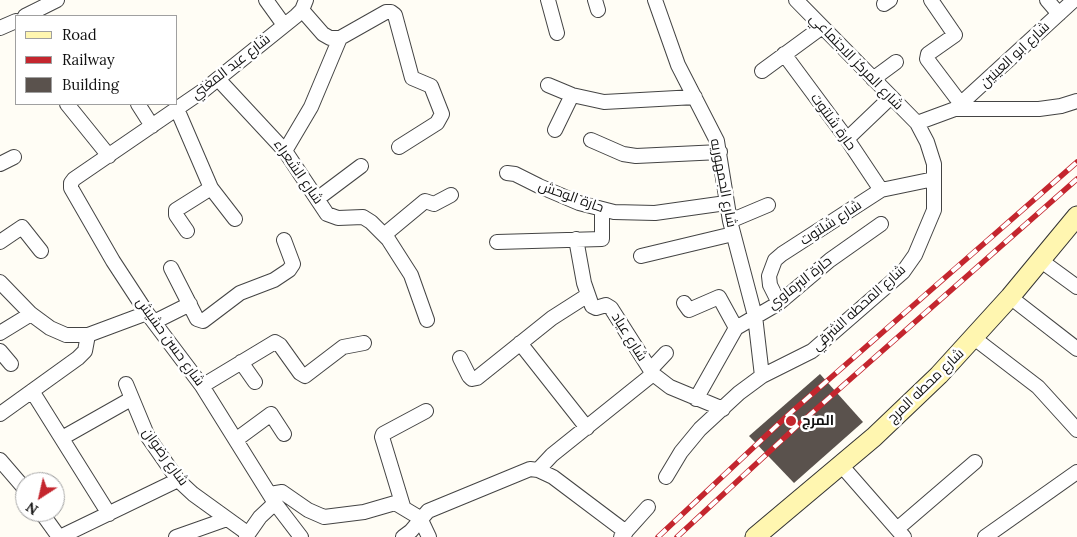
<!DOCTYPE html>
<meta charset="utf-8">
<style>
body{margin:0}
#map{position:relative;width:1077px;height:537px;overflow:hidden;background:#fffdf5;font-family:Lora,serif}
canvas{display:block}
.legend{position:absolute;left:15px;top:15px;width:162px;height:90px;box-sizing:border-box;background:#fff;border:1px solid #a0a0a0;margin:0;padding:6px 9px;list-style:none;font-size:15px;color:#111}
.legend li{display:flex;align-items:center;gap:10px;height:25px}
.legend b{width:25px;border:1px solid #a0a0a0}
.north{position:absolute;left:15px;top:472px;width:50px;height:50px;box-sizing:border-box;background:#fff;border:1px solid #a0a0a0;border-radius:50%;rotate:215deg;font-size:14px;font-weight:700;line-height:20px;text-align:center;color:#111}
.north::after{content:'';display:block;margin:auto;width:18px;height:22px;background:#c4262e;clip-path:polygon(50% 0,100% 100%,50% 72%,0 100%)}
</style>
<div id="map">
<canvas width="1077" height="537"></canvas>
<ul class="legend">
<li><b style="height:6px;background:#fff6b0"></b>Road</li>
<li><b style="height:6px;background:#c4262e"></b>Railway</li>
<li><b style="height:14px;background:#5a524d"></b>Building</li>
</ul>
<div class="north">N</div>
</div>
<script>
const context = document.querySelector('canvas').getContext('2d');
context.lineJoin = 'round';
function paint(path, color) { context.fillStyle = color; context.fill(path, 'evenodd'); }
const shape = rows => new Path2D(rows.map(r => 'M' + r).join(''));
function trace(path, color, width, dash) { context.strokeStyle = color; context.lineWidth = width; context.lineCap = dash ? 'butt' : 'round'; context.setLineDash(dash || []); context.stroke(path); }
function label(font, color, halo, rows, align = 'center') {
  context.font = font + ' Lora,Cairo,serif'; context.lineWidth = 5; context.setLineDash([]); context.textBaseline = 'middle'; context.strokeStyle = halo; context.fillStyle = color; for (const [text, x, y, turn = 0] of rows) {
    context.save(); context.translate(x, y); context.rotate((+turn || 0) * Math.PI / 180); context.textAlign = isNaN(turn) ? turn : align; if (halo) context.strokeText(text, 0, 0); context.fillText(text, 0, 0); context.restore();
  }
}
const building = shape([
 [820,374,863,422,794,483,749,436]
]);
const minor = shape([
 [266,0,284,25],
 [548,0,557,33],
 [595,0,598,10],
 [655,0,678,65,717,141,730,221,755,316,762,376],
 [931,0,955,35,928,54,927,59,961,104],
 [1047,0,1059,14],
 [884,4,890,0],
 [302,10,323,34,330,38,340,38,386,12,391,12,395,15,412,78,431,86,442,114,437,123,399,147],
 [25,16,57,0],
 [0,28,16,21],
 [784,54,847,139,881,190],
 [762,71,822,27],
 [218,79,285,151,327,214,338,218,363,217,371,222,388,239,411,275,427,320],
 [873,79,896,62],
 [548,85,572,95,604,102,695,97],
 [67,104,109,156],
 [138,104,152,126],
 [177,109,211,188,235,219],
 [955,109,1074,0],
 [917,123,955,109,1039,109,1061,106,1077,101],
 [555,130,572,95],
 [847,139,891,97],
 [591,140,623,154,636,156,720,152],
 [285,151,311,107,340,38],
 [0,164,14,157],
 [507,173,515,174,539,186,579,203,614,212,655,213,726,203],
 [317,199,361,166],
 [730,221,768,205],
 [187,231,176,215,176,210,211,188],
 [384,235,425,201,434,204,451,195],
 [576,239,584,283,592,306,596,308,606,305,611,308,653,374,670,387,723,409],
 [0,242,22,227,41,251],
 [497,242,602,239,602,209],
 [641,256,733,234],
 [1040,260,1077,287],
 [171,268,197,319,203,321,240,293,274,280,289,270,293,264,284,240],
 [0,282,31,314,50,328,66,335,88,335,147,313],
 [1010,297,1077,349],
 [684,303,689,310,719,297,736,328],
 [779,303,770,285,769,276,775,260,782,254,881,190,934,179],
 [154,322,190,304],
 [0,333,31,314],
 [974,338,1038,387,1077,430],
 [520,343,587,428],
 [0,351,11,364],
 [460,358,469,376,472,379,477,378,552,318,588,295],
 [241,362,255,382],
 [650,370,666,353],
 [126,384,148,437,178,480,193,494,247,533],
 [202,386,275,342,280,345,300,373,305,376,343,347,364,343],
 [32,391,109,514],
 [696,399,736,328,779,303,830,260,881,224],
 [0,414,78,358,85,351,88,335],
 [62,438,131,399],
 [237,439,271,414,284,434],
 [0,460,25,489],
 [841,465,904,537],
 [538,470,552,455,653,374],
 [666,477,681,452,700,429,739,393,762,376,812,351,903,272,915,255,934,210,934,164,927,142,917,123,796,0],
 [270,494,282,492,308,510,324,517,364,512,395,503,420,518],
 [403,506,382,437,383,434,426,411],
 [41,512,59,537],
 [420,518,429,537],
 [897,529,975,462],
 [60,537,178,480],
 [176,537,227,519],
 [246,537,260,517,275,503],
 [301,537,275,503,202,386,147,313,113,261,71,188,71,183,74,179,204,90,296,16,302,10,306,0],
 [403,537,411,531,428,511,530,469,538,470,553,477,626,532],
 [621,537,648,507],
 [985,537,1077,472]
]);
const secondary = shape([
 [755,537,874,437,939,375,1010,297,1077,216]
]);
const rail = shape([
 [658,537,787,416,1077,162],
 [677,537,796,427,1077,179]
]);
const markers = [
 [791,421,6,"#c4262e"]
];
const streetNames = [
 ["شارع ابو العينين",1015,55,-43],
 ["شارع المركز الاجتماعي",856,62,46],
 ["شارع عبد المغني",231,67,-38],
 ["حارة شلتوت",833,122,54],
 ["شارع الشعراء",298,172,55],
 ["شارع الجمهوريه",723,183,79],
 ["حارة الوحش",571,197,20],
 ["شارع شلتوت",831,223,-33],
 ["حارة البرماوي",800,283,-38],
 ["شارع المحطه الشرقي",859,308,-42],
 ["شارع عياد",629,337,58],
 ["شارع حسن حشيش",170,342,54],
 ["شارع محطه المرج",926,386,-44],
 ["شارع رضوان",165,457,54]
];
const poiNames = [
 ["المرج",802,421]
];
paint(building, '#5a524d');
trace(minor, '#444', 16);
trace(secondary, '#333', 21);
trace(minor, '#fff', 14);
trace(secondary, '#fff6b0', 19);
trace(rail, '#c4262e', 5.5);
trace(rail, '#fff', 4, [11]);
for (const [x, y, r, color] of markers) { const dot = new Path2D(); dot.arc(x, y, r, 0, 2 * Math.PI); context.fillStyle = color; context.fill(dot); trace(dot, '#fff', 2); }
label('14px', '#111', '#fff', streetNames);
label('bold 14px', '#111', '#fff', poiNames, 'left');
</script>
